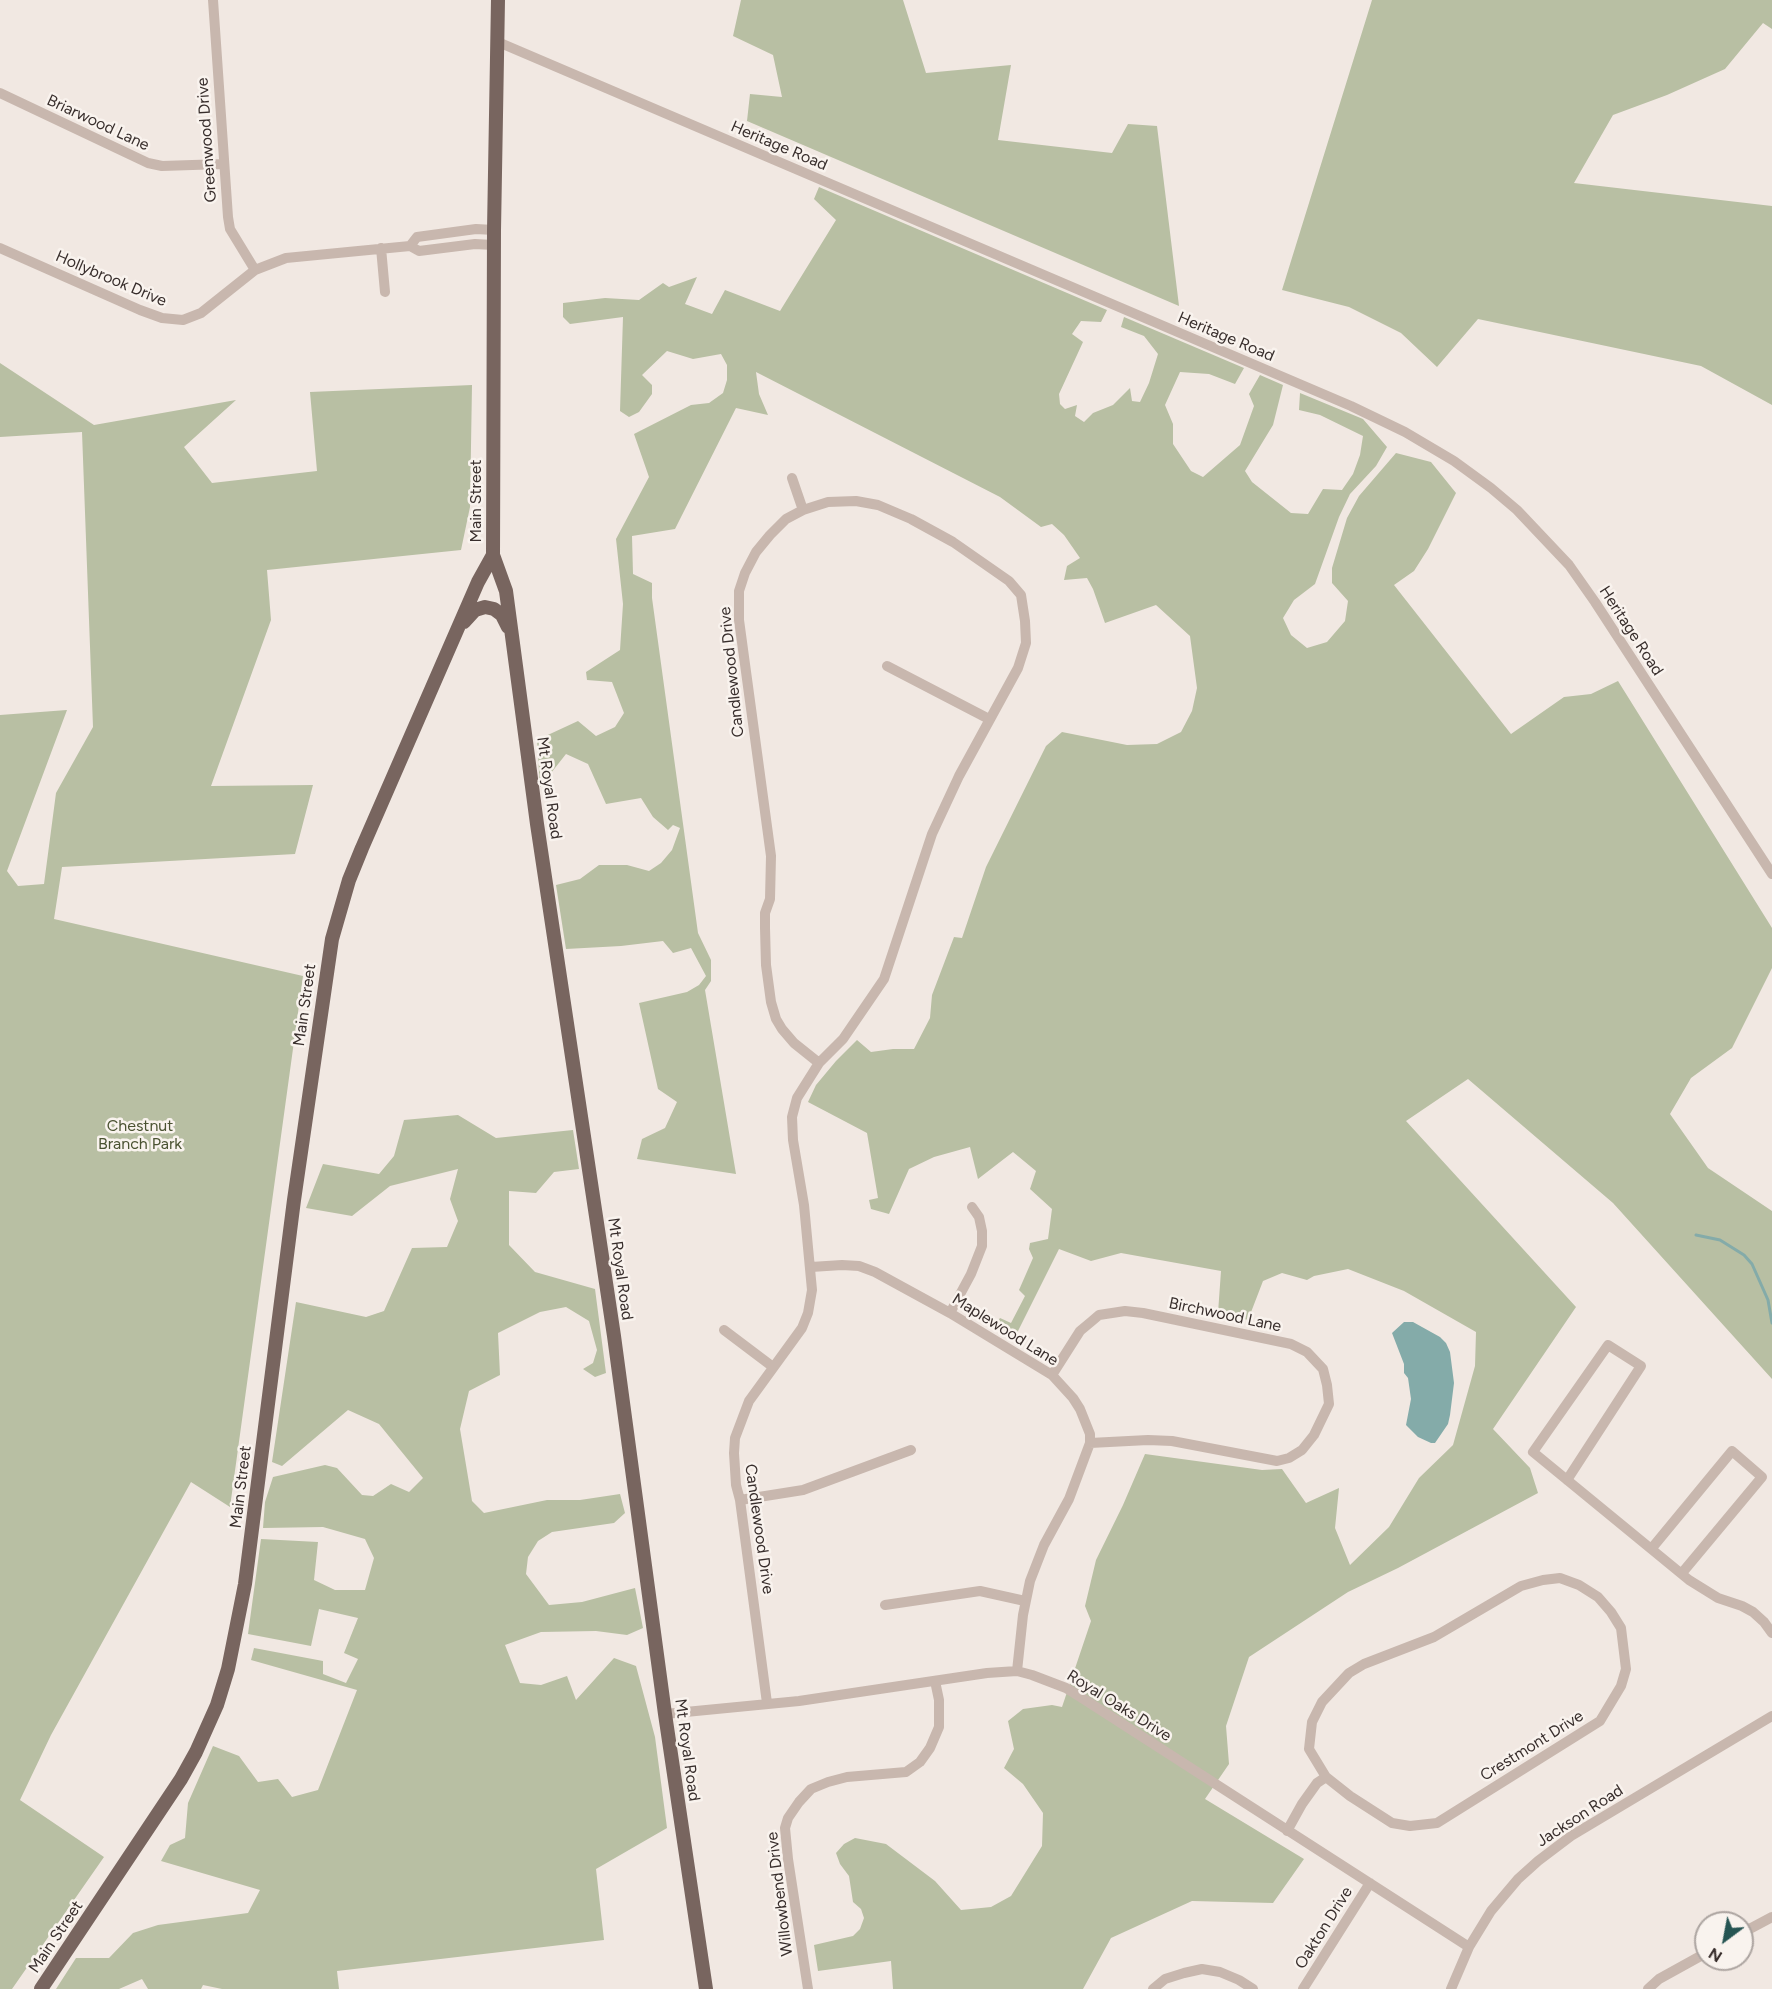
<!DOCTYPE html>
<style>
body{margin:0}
#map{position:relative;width:1772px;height:1989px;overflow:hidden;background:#f1e8e2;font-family:Figtree,sans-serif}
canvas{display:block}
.north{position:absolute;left:1694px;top:1911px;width:60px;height:60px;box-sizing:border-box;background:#f9f3ee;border:2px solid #aca4a0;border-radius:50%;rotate:212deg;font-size:16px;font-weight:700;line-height:24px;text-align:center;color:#382e2c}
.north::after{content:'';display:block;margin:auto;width:21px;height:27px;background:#265553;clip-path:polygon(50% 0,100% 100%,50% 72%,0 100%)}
</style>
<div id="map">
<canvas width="1772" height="1989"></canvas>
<div class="north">N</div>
</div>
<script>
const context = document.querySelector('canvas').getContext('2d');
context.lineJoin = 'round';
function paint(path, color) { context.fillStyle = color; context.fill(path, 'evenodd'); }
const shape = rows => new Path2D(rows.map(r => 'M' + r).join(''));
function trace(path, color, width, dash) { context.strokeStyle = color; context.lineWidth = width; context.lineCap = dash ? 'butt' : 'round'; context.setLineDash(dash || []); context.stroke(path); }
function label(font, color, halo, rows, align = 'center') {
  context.font = font + ' Figtree,sans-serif'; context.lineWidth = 5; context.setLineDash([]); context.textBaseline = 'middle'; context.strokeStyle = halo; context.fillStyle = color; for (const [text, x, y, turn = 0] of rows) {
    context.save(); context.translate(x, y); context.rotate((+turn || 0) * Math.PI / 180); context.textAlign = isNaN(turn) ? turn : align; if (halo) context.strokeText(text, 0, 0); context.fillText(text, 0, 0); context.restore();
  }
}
const green = shape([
 [741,0,903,0,926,73,1011,65,998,140,1112,153,1128,124,1157,126,1179,306,747,121,750,94,782,97,773,55,733,36],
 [1372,0,1772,0,1772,29,1763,23,1725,69,1667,95,1613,115,1574,183,1772,206,1772,405,1701,366,1478,319,1437,367,1401,333,1349,307,1282,290],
 [819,187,1107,310,1101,322,1081,321,1072,334,1083,342,1059,394,1060,404,1065,409,1077,405,1075,416,1084,422,1093,413,1113,405,1130,388,1132,401,1140,402,1149,383,1158,354,1144,336,1121,327,1124,317,1244,368,1235,384,1209,374,1180,372,1165,405,1173,424,1173,444,1191,471,1203,477,1240,445,1254,406,1249,394,1260,375,1283,385,1273,425,1245,471,1252,482,1291,513,1308,514,1323,489,1342,490,1353,474,1360,455,1363,436,1320,415,1299,410,1300,393,1363,419,1387,447,1376,466,1350,494,1339,517,1315,584,1294,600,1283,618,1291,635,1307,648,1327,642,1345,621,1348,601,1332,583,1332,568,1347,518,1359,496,1396,453,1431,462,1456,493,1428,549,1414,571,1394,585,1511,734,1564,697,1591,694,1618,681,1772,928,1772,968,1732,1048,1691,1078,1670,1114,1708,1168,1772,1211,1772,1379,1613,1203,1468,1079,1406,1121,1576,1307,1493,1429,1530,1468,1538,1493,1398,1568,1348,1592,1249,1657,1226,1726,1229,1764,1205,1799,1304,1859,1273,1903,1192,1901,1111,1938,1083,1989,893,1989,891,1961,818,1971,814,1945,853,1936,860,1929,864,1918,861,1909,853,1902,849,1876,840,1864,836,1853,844,1844,855,1838,886,1844,935,1881,961,1910,991,1907,1011,1896,1042,1846,1043,1813,1023,1784,1004,1768,1014,1749,1008,1721,1023,1709,1052,1705,1062,1707,1091,1621,1085,1606,1096,1560,1123,1505,1145,1454,1262,1470,1282,1469,1306,1503,1339,1488,1335,1528,1350,1565,1389,1527,1419,1478,1453,1445,1475,1366,1476,1332,1404,1291,1348,1269,1314,1276,1307,1280,1282,1273,1263,1281,1248,1320,1218,1313,1221,1271,1121,1253,1091,1261,1059,1249,1015,1337,995,1325,1000,1318,1011,1323,1025,1296,1019,1290,1033,1258,1029,1249,1030,1243,1048,1239,1052,1209,1030,1189,1036,1171,1013,1152,978,1179,970,1147,934,1157,909,1169,889,1214,871,1209,869,1200,878,1198,867,1133,808,1102,816,1085,836,1061,857,1040,871,1052,893,1049,914,1049,930,1018,932,995,954,937,962,938,986,867,1046,746,1062,732,1127,745,1157,744,1181,732,1192,711,1197,688,1190,636,1156,605,1105,623,1093,589,1087,578,1064,580,1067,566,1080,558,1064,535,1052,524,1041,527,1000,497,756,372,759,394,768,415,736,408,675,529,632,536,633,574,652,583,652,598,698,933,711,960,711,981,705,990,736,1174,637,1159,642,1139,665,1128,677,1102,658,1089,639,1003,687,992,699,985,706,976,691,948,673,953,663,941,621,946,566,949,556,885,580,879,599,865,627,865,649,871,661,863,672,850,680,828,673,825,668,830,653,817,641,798,606,804,588,764,566,754,540,787,537,740,578,721,596,736,615,727,624,713,612,682,587,680,586,672,620,650,623,604,616,539,649,477,634,434,691,405,709,403,723,393,727,380,727,365,721,354,693,359,667,351,642,375,652,385,652,394,639,412,629,417,620,411,623,317,570,324,563,317,563,303,605,298,639,300,663,283,669,287,697,277,685,304,712,314,725,290,780,311,836,220,814,199],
 [0,363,94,425,236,400,184,447,212,483,317,471,310,392,472,385,470,507,461,550,267,570,271,620,211,786,313,785,295,854,62,867,54,919,303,976,230,1507,191,1482,51,1735,20,1800,104,1857,12,1989,0,1989,0,715,67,710,7,871,18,886,44,884,56,793,93,727,82,432,0,437],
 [458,1115,496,1138,573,1130,579,1169,554,1172,536,1193,509,1191,509,1245,535,1272,595,1289,606,1373,595,1377,583,1369,593,1363,597,1350,589,1321,566,1307,540,1312,498,1333,500,1375,469,1391,460,1429,472,1501,484,1513,547,1500,580,1500,620,1494,625,1513,614,1523,552,1532,538,1541,528,1557,526,1574,549,1605,582,1602,635,1588,643,1628,627,1635,596,1631,541,1632,505,1645,520,1683,541,1685,567,1676,576,1700,614,1658,636,1666,655,1737,667,1828,596,1869,604,1940,337,1971,339,1989,222,1989,203,1985,201,1989,148,1989,142,1979,119,1989,56,1989,76,1958,109,1958,133,1933,158,1925,248,1913,260,1890,161,1861,170,1845,185,1838,188,1803,213,1746,239,1756,258,1782,278,1779,292,1797,318,1790,357,1690,251,1660,254,1648,323,1661,323,1674,346,1683,358,1659,344,1653,358,1618,319,1609,311,1646,248,1634,261,1539,318,1542,314,1580,335,1590,365,1590,374,1558,365,1539,323,1527,263,1528,265,1502,273,1477,325,1465,337,1468,362,1495,373,1496,391,1484,409,1492,423,1478,379,1424,348,1410,282,1466,272,1462,296,1302,366,1317,384,1311,412,1248,447,1247,458,1221,450,1199,458,1169,390,1186,352,1216,306,1208,323,1164,379,1174,394,1156,404,1120]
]);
const water = shape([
 [1404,1322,1413,1322,1440,1337,1446,1343,1450,1352,1454,1383,1450,1415,1448,1424,1435,1443,1431,1443,1418,1437,1406,1425,1411,1399,1408,1378,1404,1373,1404,1364,1392,1333]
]);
const stream = shape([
 [1696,1235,1720,1240,1744,1255,1752,1264,1768,1300,1772,1323]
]);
const minor = shape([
 [213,0,228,217,230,229,255,270],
 [498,42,1351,406,1405,432,1454,461,1491,488,1517,510,1569,565,1595,602,1772,874],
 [0,93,148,163,162,166,223,164],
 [410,246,417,237,476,229,494,230],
 [0,248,140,310,162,318,183,320,201,313,255,270,286,258,410,246,419,251,475,244,493,245],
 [381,248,385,292],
 [792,478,803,510],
 [887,666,989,719],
 [811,1267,842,1265,859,1266,875,1272,950,1313,1052,1375,1073,1398,1080,1409,1090,1434,1090,1443,1069,1499,1044,1545,1030,1581,1023,1615,1017,1671],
 [950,1313,971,1274,982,1246,982,1231,979,1217,972,1207],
 [724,1330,773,1367],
 [1052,1375,1080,1331,1092,1321,1099,1315,1125,1311,1143,1313,1291,1344,1307,1352,1323,1369,1327,1385,1329,1404,1314,1435,1302,1450,1289,1458,1277,1461,1172,1441,1148,1440,1090,1443],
 [1567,1480,1641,1366,1608,1345,1533,1452,1689,1580,1718,1598,1742,1606,1753,1612,1764,1622,1772,1633],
 [740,1500,803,1490,911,1450],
 [1652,1548,1732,1451,1762,1477,1682,1573],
 [1560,1578,1579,1585,1598,1597,1611,1612,1621,1628,1626,1669,1621,1686,1600,1721,1437,1823,1410,1826,1392,1823,1350,1796,1326,1777,1309,1749,1312,1722,1322,1702,1349,1673,1364,1664,1434,1637,1521,1586,1543,1580,1560,1578],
 [885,1605,980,1591,1025,1601],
 [767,1703,740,1500,736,1485,734,1453,735,1438,749,1401,802,1328,808,1313,812,1290,804,1205,793,1140,792,1117,797,1098,819,1063,843,1039,884,979,932,834,959,776,1018,668,1026,643,1025,621,1021,595,1009,581,953,542,911,519,878,505,856,501,828,502,803,510,786,519,770,535,756,552,745,573,739,591,739,620,771,856,770,899,765,913,765,928,766,965,771,1002,776,1019,782,1029,794,1043,819,1063],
 [665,1714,799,1701,987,1673,1017,1671,1032,1675,1066,1688,1082,1698,1469,1947],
 [1287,1831,1302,1804,1317,1783,1326,1777],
 [1742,1933,1772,1917],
 [808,1989,788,1859,785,1828,788,1818,799,1802,811,1789,828,1782,847,1777,906,1772,920,1762,930,1748,939,1727,939,1700,935,1681],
 [1153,1989,1165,1979,1184,1973,1202,1969,1220,1972,1239,1980,1253,1989],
 [1303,1989,1370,1883],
 [1451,1989,1469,1947,1491,1911,1518,1879,1538,1861,1571,1836,1772,1716],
 [1648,1989,1659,1979,1706,1953]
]);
const major = shape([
 [493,555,506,591,537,824,614,1336,665,1714,706,1989],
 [464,622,475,610,485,607,494,609,502,615,508,627],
 [41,1989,181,1779,196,1752,217,1705,228,1669,245,1584,294,1200,332,939,349,880,362,848,478,582,493,555,494,230,498,0]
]);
const streetNames = [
 ["Briarwood Lane",98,123,25],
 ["Greenwood Drive",207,140,-94],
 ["Heritage Road",779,146,23],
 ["Hollybrook Drive",111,279,23],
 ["Heritage Road",1226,337,23],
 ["Main Street",476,501,-90],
 ["Heritage Road",1631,631,57],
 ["Candlewood Drive",732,672,-96],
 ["Mt Royal Road",549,788,82],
 ["Main Street",305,1005,-82],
 ["Mt Royal Road",620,1269,82],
 ["Birchwood Lane",1225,1315,12],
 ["Maplewood Lane",1005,1330,32],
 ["Main Street",241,1487,-83],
 ["Candlewood Drive",759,1529,82],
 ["Royal Oaks Drive",1119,1706,32],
 ["Crestmont Drive",1532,1746,-32],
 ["Mt Royal Road",687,1750,82],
 ["Jackson Road",1580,1816,-33],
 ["Willowbend Drive",780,1894,-97],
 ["Oakton Drive",1324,1928,-58],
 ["Main Street",56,1937,-56]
];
const parkNames = [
 ["Chestnut",140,1126],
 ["Branch Park",140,1144]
];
paint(green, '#b8bfa3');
paint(water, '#84aba9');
trace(stream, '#84aba9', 3);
trace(minor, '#c8b7ae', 10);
trace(major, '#78655f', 14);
label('16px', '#382e2c', '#f9f3ee', streetNames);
label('16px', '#4b5332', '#f9f3ee', parkNames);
</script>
